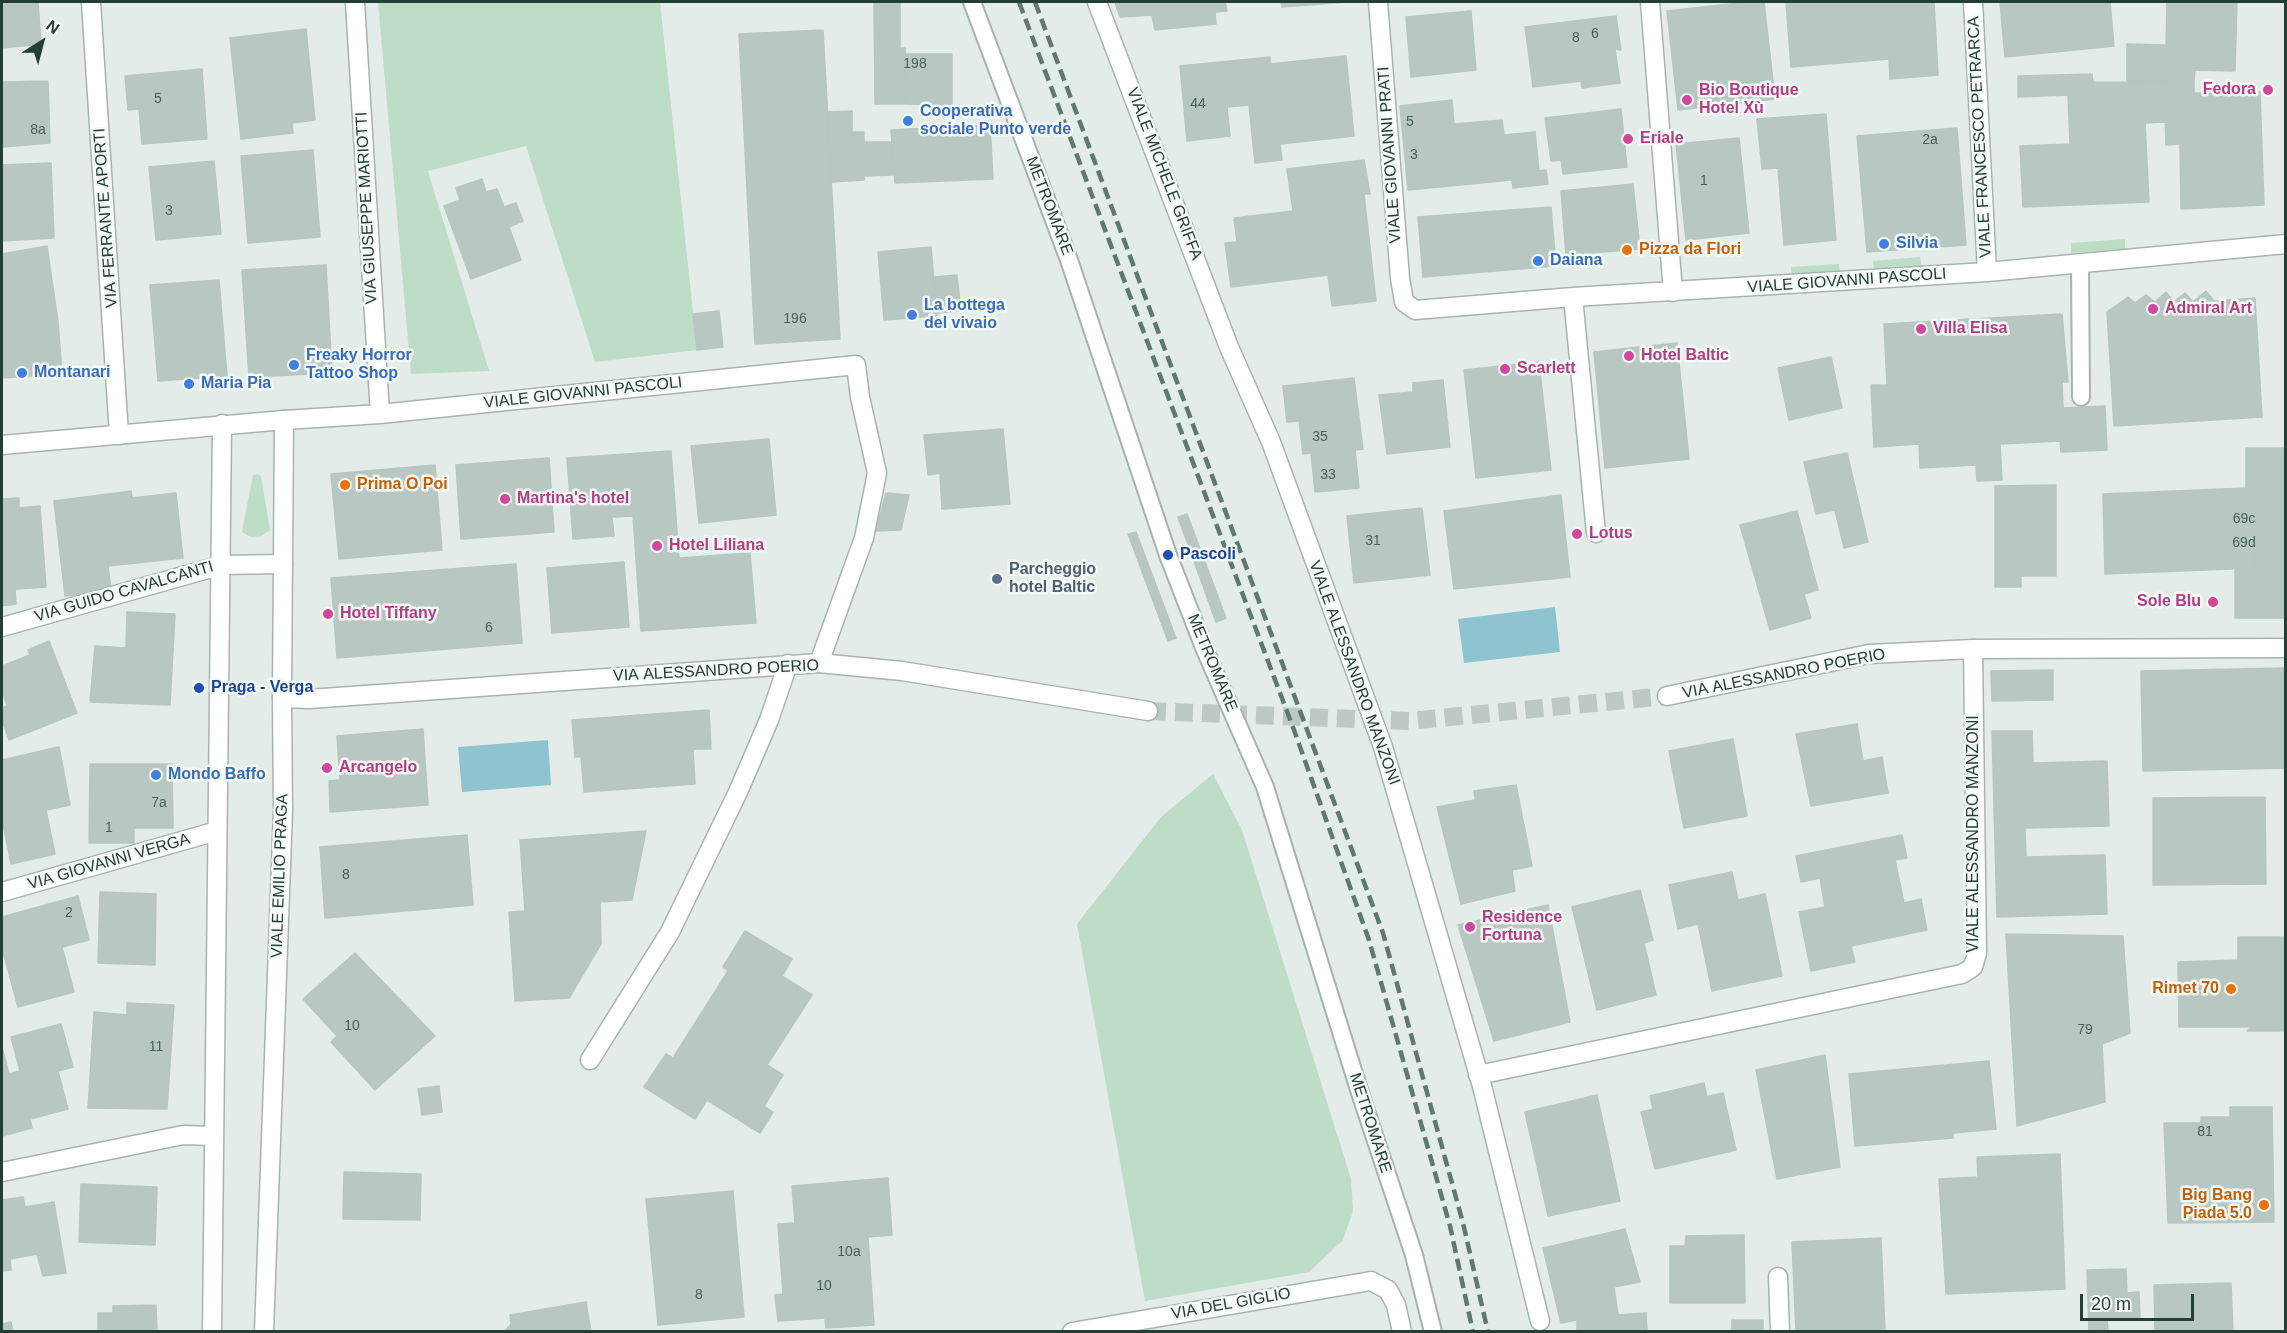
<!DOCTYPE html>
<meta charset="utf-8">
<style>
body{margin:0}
#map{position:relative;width:2287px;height:1333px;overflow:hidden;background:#e3ece9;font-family:Helvetica,sans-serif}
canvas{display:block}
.frame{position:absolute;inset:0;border:3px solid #233d37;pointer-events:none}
.north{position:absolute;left:12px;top:12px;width:60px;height:60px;-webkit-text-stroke:4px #f4f9f6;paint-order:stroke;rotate:36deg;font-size:16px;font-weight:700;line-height:24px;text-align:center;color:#233d37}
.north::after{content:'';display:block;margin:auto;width:21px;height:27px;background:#233d37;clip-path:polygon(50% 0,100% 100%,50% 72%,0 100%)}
.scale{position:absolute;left:2080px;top:1294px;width:114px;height:27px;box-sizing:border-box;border:3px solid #233d37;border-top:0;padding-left:8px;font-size:18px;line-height:21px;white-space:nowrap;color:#233d37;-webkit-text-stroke:4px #f4f9f6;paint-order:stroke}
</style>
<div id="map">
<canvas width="2287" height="1333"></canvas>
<div class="frame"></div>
<div class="north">N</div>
<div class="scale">20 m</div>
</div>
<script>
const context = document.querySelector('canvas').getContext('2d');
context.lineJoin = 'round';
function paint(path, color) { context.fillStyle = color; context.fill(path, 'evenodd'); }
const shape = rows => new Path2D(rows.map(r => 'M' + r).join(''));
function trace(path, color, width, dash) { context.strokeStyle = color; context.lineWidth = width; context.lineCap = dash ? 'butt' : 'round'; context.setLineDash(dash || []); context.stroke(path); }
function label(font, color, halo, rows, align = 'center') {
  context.font = font + ' Helvetica,sans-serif'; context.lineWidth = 5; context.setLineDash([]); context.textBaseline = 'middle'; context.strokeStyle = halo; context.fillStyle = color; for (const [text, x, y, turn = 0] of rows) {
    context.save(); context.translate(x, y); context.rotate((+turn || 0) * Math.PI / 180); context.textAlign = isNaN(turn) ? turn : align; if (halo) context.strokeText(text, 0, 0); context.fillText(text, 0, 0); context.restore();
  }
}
const green = shape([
 [378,2,660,2,697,350,595,362,526,146,428,171,489,371,411,374],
 [2125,239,2125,249,2071,253,2071,243],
 [1920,257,1922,267,1874,271,1873,261],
 [1839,264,1840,274,1792,277,1791,267],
 [257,474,261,476,270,530,261,536,251,537,242,532,253,475],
 [1213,774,1242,830,1351,1179,1353,1211,1343,1240,1309,1272,1145,1301,1077,924,1161,817]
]);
const water = shape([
 [1555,607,1560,652,1464,663,1458,619],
 [548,740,551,785,462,792,458,747]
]);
const building = shape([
 [2,2,38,2,41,44,2,48,2,2],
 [874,2,900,2,900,48,905,48,906,104,875,104,874,2],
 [1115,2,1225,2,1227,11,1215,12,1216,24,1155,30,1152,15,1120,17,1115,2],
 [1281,2,1347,2,1282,7,1281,2],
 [1748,2,1764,2,1775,99,1678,110,1667,11,1748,2],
 [1786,2,1934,2,1938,75,1890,79,1889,59,1791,67,1786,2],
 [2000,2,2110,2,2114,46,2005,57,2000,2],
 [2167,2,2237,2,2235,71,2195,70,2194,82,2127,81,2127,44,2166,45,2167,2],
 [1471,11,1476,70,1411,77,1406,17,1471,11],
 [1616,16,1621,50,1615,49,1620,83,1582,88,1581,81,1533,87,1525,27,1616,16],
 [306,29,315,120,292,123,293,133,241,139,230,38,306,29],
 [823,30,840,339,755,344,739,34,823,30],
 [905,54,952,54,952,105,906,104,905,54],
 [1346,56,1354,136,1280,144,1282,160,1255,163,1249,105,1227,107,1230,136,1187,141,1180,66,1270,57,1270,64,1346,56],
 [202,69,207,139,142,144,139,109,128,110,125,76,202,69],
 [2092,74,2093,82,2173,83,2174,114,2165,114,2165,122,2145,123,2149,202,2023,207,2020,146,2070,144,2068,95,2018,97,2018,76,2092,74],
 [48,81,50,143,2,147,2,82,48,81],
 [2194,82,2194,93,2260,92,2264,205,2181,209,2180,144,2166,145,2165,114,2174,114,2173,83,2194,82],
 [1452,100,1454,124,1502,120,1504,135,1535,132,1539,171,1546,170,1548,184,1513,188,1512,180,1408,190,1400,106,1452,100],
 [1621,109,1627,167,1563,174,1561,160,1551,161,1545,118,1621,109],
 [852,111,852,132,864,132,864,142,892,142,893,175,864,176,864,180,831,182,827,112,852,111],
 [1826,114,1836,240,1784,245,1778,168,1762,169,1757,119,1826,114],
 [990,125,993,179,895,183,891,130,990,125],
 [1957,128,1966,245,1867,252,1857,136,1957,128],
 [1739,138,1749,233,1686,240,1676,144,1739,138],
 [313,150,320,237,248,243,241,156,313,150],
 [1364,160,1370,194,1364,194,1376,301,1332,306,1328,275,1231,287,1225,243,1237,242,1234,218,1293,211,1287,169,1364,160],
 [214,161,221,234,156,240,149,167,214,161],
 [51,163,54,238,2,241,2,165,51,163],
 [482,179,486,192,497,189,504,207,516,203,523,221,509,227,521,260,471,279,444,206,460,200,456,188,482,179],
 [1633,184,1640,249,1566,255,1561,191,1633,184],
 [1551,207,1556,266,1423,277,1418,217,1551,207],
 [47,246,58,322,62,374,2,378,2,254,47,246],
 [931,247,937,316,884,320,878,252,931,247],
 [326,265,332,373,249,377,242,270,326,265],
 [957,275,961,311,938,313,935,277,957,275],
 [219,280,227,376,158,381,150,285,219,280],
 [2206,291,2214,301,2255,298,2262,417,2114,426,2107,312,2128,297,2135,303,2146,295,2155,302,2166,292,2174,302,2185,293,2193,302,2206,291],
 [719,311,723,347,697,350,693,314,719,311],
 [2062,314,2068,382,2062,382,2063,408,2105,406,2107,450,2061,452,2060,441,2000,444,2002,480,1977,481,1976,465,1920,468,1919,444,1874,447,1871,385,1887,385,1884,324,2062,314],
 [1677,343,1689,459,1605,468,1594,352,1677,343],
 [1831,357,1842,408,1789,420,1778,368,1831,357],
 [1539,362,1551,470,1476,478,1464,370,1539,362],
 [1354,378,1363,449,1355,450,1359,488,1315,492,1311,453,1303,454,1299,421,1287,422,1283,386,1354,378],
 [1443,380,1450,447,1387,454,1379,395,1413,392,1413,383,1443,380],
 [1003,429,1010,504,942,509,940,473,928,475,924,435,1003,429],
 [769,439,776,515,699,523,691,446,769,439],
 [2246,448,2286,448,2286,618,2235,618,2235,568,2255,568,2256,489,2246,488,2246,448],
 [671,451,679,558,750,553,756,623,641,631,633,516,612,517,614,536,573,539,567,458,671,451],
 [1847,453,1868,542,1844,548,1835,510,1816,514,1804,462,1847,453],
 [549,458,554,532,461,539,456,465,549,458],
 [435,465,442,550,339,559,331,474,435,465],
 [2056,485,2056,576,2021,576,2021,587,1995,587,1995,486,2056,485],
 [2246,488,2256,489,2255,568,2105,574,2103,494,2246,488],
 [131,491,132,498,176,493,183,558,108,566,111,591,65,596,54,501,131,491],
 [886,493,909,495,901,530,876,531,886,493],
 [1561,495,1570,577,1454,589,1444,511,1561,495],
 [19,498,19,508,40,506,46,587,15,589,16,604,2,606,2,499,19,498],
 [1422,508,1430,575,1354,583,1347,516,1422,508],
 [1797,511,1818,590,1804,594,1811,618,1770,630,1740,525,1797,511],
 [1187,514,1226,618,1216,622,1178,517,1187,514],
 [1136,532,1176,638,1168,641,1128,534,1136,532],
 [624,562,629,627,552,633,547,568,624,562],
 [516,564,522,643,337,658,331,578,516,564],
 [127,612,175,614,170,705,90,702,95,646,126,648,127,612],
 [49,641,77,713,9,740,2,720,2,708,7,706,2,690,2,666,30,655,28,650,49,641],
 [2286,668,2286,768,2143,771,2141,671,2286,668],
 [2053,670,2053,700,1992,701,1991,671,2053,670],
 [709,710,711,749,693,749,695,784,584,792,581,757,575,757,572,720,709,710],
 [1857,724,1863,761,1882,757,1888,793,1811,806,1796,734,1857,724],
 [423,729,428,805,330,812,329,781,340,780,337,736,423,729],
 [1992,731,2032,731,2033,763,2107,761,2109,826,2025,828,2026,857,2105,855,2107,914,1997,917,1992,731],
 [1733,739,1747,816,1684,828,1669,751,1733,739],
 [59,747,70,805,46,810,55,854,11,864,2,819,2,760,59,747],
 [90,764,172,764,173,828,134,828,134,843,89,843,90,764],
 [1516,785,1532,866,1512,870,1515,891,1461,904,1437,807,1475,800,1474,791,1516,785],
 [2265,797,2266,884,2153,885,2153,798,2265,797],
 [646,831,632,900,600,902,601,944,569,998,515,1001,509,912,525,911,520,840,646,831],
 [467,835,473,905,325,918,320,847,467,835],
 [1902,835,1907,858,1895,860,1904,903,1921,899,1927,930,1851,946,1855,962,1811,971,1799,912,1825,907,1820,878,1801,882,1796,856,1902,835],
 [1732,872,1738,900,1765,894,1782,976,1712,991,1698,924,1678,929,1669,885,1732,872],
 [1640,890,1653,940,1644,943,1656,995,1597,1010,1572,907,1640,890],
 [100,892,156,894,155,965,98,963,100,892],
 [78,896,89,940,62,947,74,992,18,1007,2,948,2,917,78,896],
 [1548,905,1570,1022,1494,1041,1458,925,1548,905],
 [745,931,792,959,782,976,812,995,767,1065,783,1075,764,1106,773,1112,760,1133,707,1100,695,1119,644,1087,666,1054,673,1058,728,971,723,967,745,931],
 [2006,934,2123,936,2130,1033,2102,1044,2105,1102,2017,1126,2006,934],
 [2238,937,2286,937,2286,1031,2247,1031,2251,1027,2251,960,2238,960,2238,937],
 [355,953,435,1036,375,1090,331,1042,337,1036,303,999,355,953],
 [2238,960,2251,960,2251,1027,2179,1027,2178,962,2238,960],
 [127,1003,174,1005,167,1109,88,1108,94,1012,127,1015,127,1003],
 [61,1024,73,1067,58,1071,68,1109,30,1119,32,1128,2,1136,2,1047,9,1074,20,1071,11,1037,61,1024],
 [1825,1055,1840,1167,1777,1179,1756,1070,1825,1055],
 [1989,1061,1996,1129,1953,1133,1953,1138,1855,1146,1849,1074,1989,1061],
 [1704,1083,1707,1097,1653,1109,1650,1096,1704,1083],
 [439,1086,442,1112,422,1115,418,1089,439,1086],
 [1723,1093,1736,1150,1655,1169,1641,1112,1723,1093],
 [1597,1095,1620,1201,1548,1216,1525,1112,1597,1095],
 [2230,1107,2272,1107,2274,1222,2168,1223,2164,1123,2201,1123,2201,1117,2230,1117,2230,1107],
 [2060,1154,2065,1289,1946,1294,1939,1179,1978,1177,1977,1157,2060,1154],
 [344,1172,421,1174,420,1220,343,1219,344,1172],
 [888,1178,892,1235,868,1237,874,1325,826,1328,825,1318,778,1321,775,1295,783,1294,778,1224,795,1223,792,1186,888,1178],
 [81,1184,157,1187,155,1245,79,1242,81,1184],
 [733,1191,744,1317,658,1325,646,1199,733,1191],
 [23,1197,25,1207,54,1202,66,1273,43,1276,37,1254,10,1259,11,1270,2,1271,2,1200,23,1197],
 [1625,1229,1640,1282,1614,1287,1618,1315,1646,1313,1647,1332,1577,1332,1577,1320,1561,1323,1543,1248,1625,1229],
 [1744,1235,1745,1303,1670,1303,1670,1246,1685,1246,1686,1236,1744,1235],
 [1881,1238,1885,1332,1796,1332,1792,1242,1881,1238],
 [2126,1269,2127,1293,2139,1292,2140,1318,2107,1319,2108,1330,2089,1331,2087,1270,2126,1269],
 [2231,1283,2233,1332,2155,1332,2154,1285,2231,1283],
 [586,1302,591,1332,504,1332,511,1324,510,1315,586,1302],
 [156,1305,157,1332,98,1332,98,1313,113,1313,113,1306,156,1305],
 [1732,1320,1763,1320,1763,1332,1732,1332,1732,1320],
 [11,1322,13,1332,2,1332,2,1324,11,1322]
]);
const tertiaryTunnel = shape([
 [1148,711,1409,721,1667,696]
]);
const service = shape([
 [972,2,1069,260,1168,555,1205,650,1265,787,1360,1093,1414,1255,1433,1332],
 [2080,264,2081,397]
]);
const minor = shape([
 [91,2,119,435],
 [355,2,380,414],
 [1097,2,1229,347,1271,442,1383,747,1482,1086,1540,1321],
 [1378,2,1400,278,1404,302,1415,310,1573,297,1987,272,2286,244],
 [1650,2,1673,292],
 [1973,2,1987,272],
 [1573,297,1596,533],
 [284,420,380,414,856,365,860,397,877,473,864,538,819,663],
 [2,627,222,565,283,564],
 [2,892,217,831],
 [590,1060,670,932,738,792,769,720,788,664],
 [1478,1075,1962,974,1973,967,1977,953,1973,649],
 [2,1172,183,1135,214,1136],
 [1778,1277,1780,1332],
 [212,1332,222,424],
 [264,1332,283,810,282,698],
 [1072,1332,1371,1281,1388,1290,1396,1305,1402,1332]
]);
const tertiary = shape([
 [2,445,284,420,282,698,309,699,819,663,902,671,1148,711],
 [1667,696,1869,654,1973,649,2286,648]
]);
const rail = shape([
 [1019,2,1294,730,1369,940,1450,1226,1473,1332],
 [1035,2,1383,933,1463,1223,1488,1332]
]);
const markers = [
 [2268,90,6,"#d1479c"],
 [1687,100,6,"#d1479c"],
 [908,121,6,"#3f7fe0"],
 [1628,139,6,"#d1479c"],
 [1884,244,6,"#3f7fe0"],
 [1627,250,6,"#e8710a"],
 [1538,261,6,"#3f7fe0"],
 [2153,309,6,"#d1479c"],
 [912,315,6,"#3f7fe0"],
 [1921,329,6,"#d1479c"],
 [1629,356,6,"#d1479c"],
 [294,365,6,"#3f7fe0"],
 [1505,369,6,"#d1479c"],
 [22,373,6,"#3f7fe0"],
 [189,384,6,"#3f7fe0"],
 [345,485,6,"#e8710a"],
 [505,499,6,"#d1479c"],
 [1577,534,6,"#d1479c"],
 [657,546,6,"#d1479c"],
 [1168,555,6,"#1a4fb4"],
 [997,579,6,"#5c6f8a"],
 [2213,602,6,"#d1479c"],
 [328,614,6,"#d1479c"],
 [199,688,6,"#1a4fb4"],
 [327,768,6,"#d1479c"],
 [156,775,6,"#3f7fe0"],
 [1470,927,6,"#d1479c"],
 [2231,989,6,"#e8710a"],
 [2264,1205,6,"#e8710a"]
];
const numberNames = [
 ["6",1595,34],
 ["8",1576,38],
 ["198",915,64],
 ["5",158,99],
 ["44",1198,104],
 ["5",1410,122],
 ["8a",38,130],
 ["2a",1930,140],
 ["3",1414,155],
 ["1",1704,181],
 ["3",169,211],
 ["196",795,319],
 ["35",1320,437],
 ["33",1328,475],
 ["69c",2244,519],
 ["31",1373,541],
 ["69d",2244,543],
 ["6",489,628],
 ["7a",159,803],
 ["1",109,828],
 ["8",346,875],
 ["2",69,913],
 ["10",352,1026],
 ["79",2085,1030],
 ["11",156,1047],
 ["81",2205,1132],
 ["10a",849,1252],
 ["10",824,1286],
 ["8",699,1295]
];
const hotelNames = [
 ["Fedora",2256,90,"right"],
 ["Bio Boutique",1699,91],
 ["Hotel Xù",1699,109],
 ["Eriale",1640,139],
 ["Admiral Art",2165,309],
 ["Villa Elisa",1933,329],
 ["Hotel Baltic",1641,356],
 ["Scarlett",1517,369],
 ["Martina's hotel",517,499],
 ["Lotus",1589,534],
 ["Hotel Liliana",669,546],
 ["Sole Blu",2201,602,"right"],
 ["Hotel Tiffany",340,614],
 ["Arcangelo",339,768],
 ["Residence",1482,918],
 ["Fortuna",1482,936]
];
const shopNames = [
 ["Cooperativa",920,112],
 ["sociale Punto verde",920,130],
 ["Silvia",1896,244],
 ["Daiana",1550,261],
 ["La bottega",924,306],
 ["del vivaio",924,324],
 ["Freaky Horror",306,356],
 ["Tattoo Shop",306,374],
 ["Montanari",34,373],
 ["Maria Pia",201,384],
 ["Mondo Baffo",168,775]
];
const streetNames = [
 ["VIALE FRANCESCO PETRARCA",1980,137,-93],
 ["VIALE GIOVANNI PRATI",1390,155,-94],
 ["VIALE MICHELE GRIFFA",1164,174,69],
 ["METROMARE",1049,206,69],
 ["VIA GIUSEPPE MARIOTTI",367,208,-93],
 ["VIA FERRANTE APORTI",106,218,-94],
 ["VIALE GIOVANNI PASCOLI",1847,281,-4],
 ["VIALE GIOVANNI PASCOLI",583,393,-6],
 ["VIA GUIDO CAVALCANTI",124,592,-16],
 ["METROMARE",1212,663,67],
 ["VIA ALESSANDRO POERIO",716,671,-3],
 ["VIALE ALESSANDRO MANZONI",1354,673,70],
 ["VIA ALESSANDRO POERIO",1784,674,-11],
 ["VIALE ALESSANDRO MANZONI",1974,834,-90],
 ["VIA GIOVANNI VERGA",109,862,-16],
 ["VIALE EMILIO PRAGA",280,876,-88],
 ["METROMARE",1370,1123,72],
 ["VIA DEL GIGLIO",1231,1304,-10]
];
const foodNames = [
 ["Pizza da Flori",1639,250],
 ["Prima O Poi",357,485],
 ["Rimet 70",2219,989,"right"],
 ["Big Bang",2252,1196,"right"],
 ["Piada 5.0",2252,1214,"right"]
];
const transitNames = [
 ["Pascoli",1180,555],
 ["Praga - Verga",211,688]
];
const serviceNames = [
 ["Parcheggio",1009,570],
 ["hotel Baltic",1009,588]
];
paint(green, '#bdddc6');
paint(water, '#8ec4cf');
paint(building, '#b9c7c2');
trace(building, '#b6c6c0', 1.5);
trace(tertiaryTunnel, '#bdc9c5', 18, [18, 9]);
trace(service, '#a6b4b0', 20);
trace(minor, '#a6b4b0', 21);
trace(tertiary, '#a6b4b0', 21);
trace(service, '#fff', 16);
trace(minor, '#fff', 18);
trace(tertiary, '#fff', 18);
trace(rail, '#5e7972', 4.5, [12, 6]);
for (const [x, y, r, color] of markers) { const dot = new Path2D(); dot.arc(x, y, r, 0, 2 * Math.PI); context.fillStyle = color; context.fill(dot); trace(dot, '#f4f9f6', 2); }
label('14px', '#48605a', null, numberNames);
label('bold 16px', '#b23c85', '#f4f9f6', hotelNames, 'left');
label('bold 16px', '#366cbe', '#f4f9f6', shopNames, 'left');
label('16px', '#233d37', '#f4f9f6', streetNames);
label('bold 16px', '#c56008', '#f4f9f6', foodNames, 'left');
label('bold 16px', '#164399', '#f4f9f6', transitNames, 'left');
label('bold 16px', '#4e5e75', '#f4f9f6', serviceNames, 'left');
</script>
